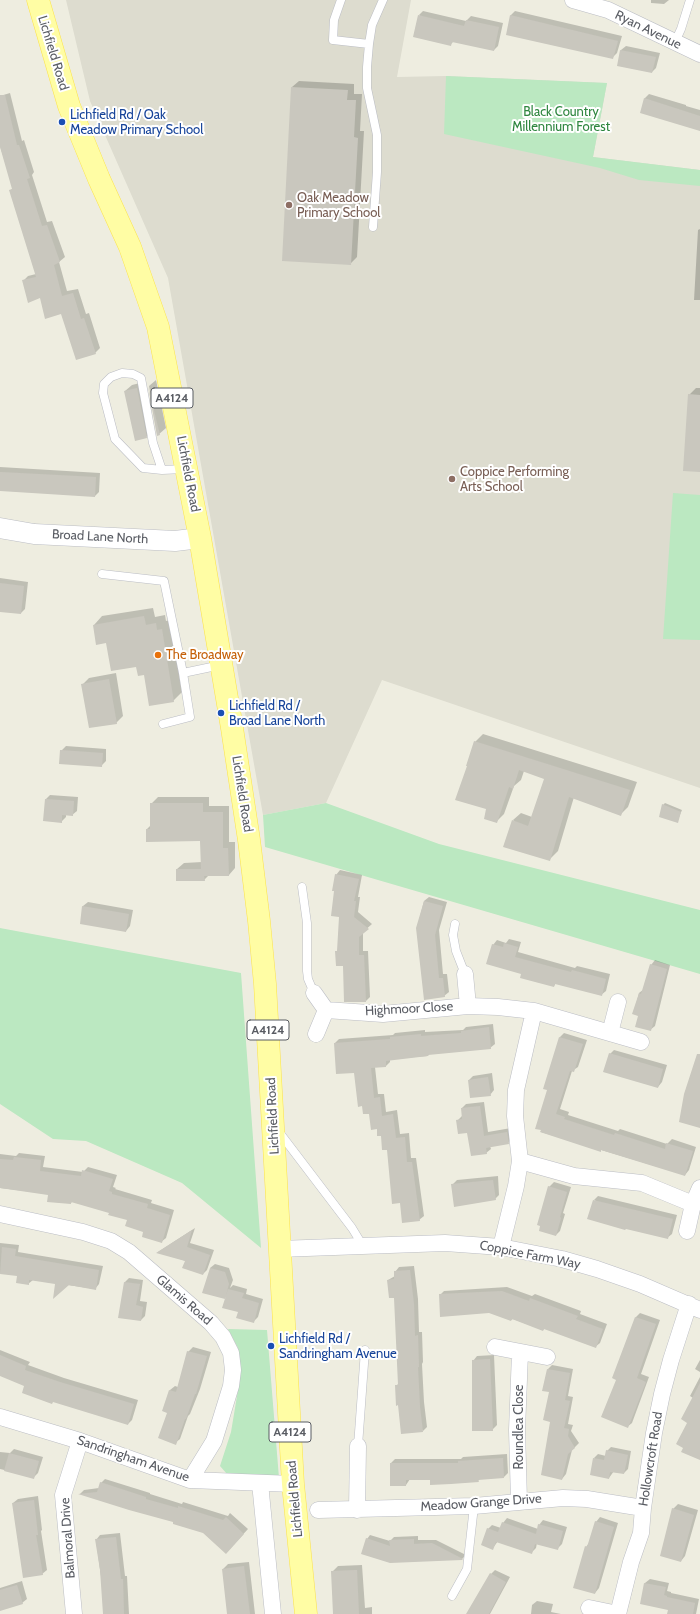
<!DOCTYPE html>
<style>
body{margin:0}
canvas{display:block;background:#eeede0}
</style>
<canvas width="700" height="1614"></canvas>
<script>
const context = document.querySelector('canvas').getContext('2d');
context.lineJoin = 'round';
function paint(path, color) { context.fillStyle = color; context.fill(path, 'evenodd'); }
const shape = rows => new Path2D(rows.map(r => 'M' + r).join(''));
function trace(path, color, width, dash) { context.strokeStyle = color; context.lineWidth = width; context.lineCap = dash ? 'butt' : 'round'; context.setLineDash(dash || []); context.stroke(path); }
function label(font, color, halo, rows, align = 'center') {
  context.font = font + ' Cabin,sans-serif'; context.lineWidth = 4; context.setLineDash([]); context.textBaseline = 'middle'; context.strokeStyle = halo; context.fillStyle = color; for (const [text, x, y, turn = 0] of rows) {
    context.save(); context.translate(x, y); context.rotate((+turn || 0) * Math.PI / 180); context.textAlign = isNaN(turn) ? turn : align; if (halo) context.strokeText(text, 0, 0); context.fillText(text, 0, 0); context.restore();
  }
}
const education = shape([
 [66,0,411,0,397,77,446,76,607,83,593,157,700,170,700,788,382,680,326,803,263,815,168,278,90,101]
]);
const green = shape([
 [446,76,607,83,593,157,700,170,700,186,639,180,600,168,444,134],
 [673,493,700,495,700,640,663,639],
 [326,803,439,844,700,910,700,974,265,847,263,815],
 [0,928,241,973,261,1248,182,1183,86,1141,53,1139,0,1104],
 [228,1329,267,1330,279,1478,227,1474,220,1466,231,1432,240,1378,238,1348]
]);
const shadow = shape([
 [651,0,669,0,664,4,651,3],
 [423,11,466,21,471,16,503,23,498,46,494,50,454,41,450,45,419,15],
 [515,11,622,36,617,53,613,57,507,34,511,15],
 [626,46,660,53,656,68,652,72,618,65,621,50],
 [299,81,354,84,354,94,362,94,360,131,364,131,357,257,350,264,292,87],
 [10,93,22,141,24,140,34,172,32,175,47,222,52,221,65,257,59,262,67,291,78,289,86,314,89,313,100,348,95,353,62,313,41,297,23,281,28,276,36,274,10,191,13,188,0,146,0,96],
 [649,94,686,105,686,106,700,110,700,130,641,112,645,98],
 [700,229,700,300,694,300,698,230],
 [156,380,166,428,158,435,149,386],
 [144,382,153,431,146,437,125,391,132,385],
 [696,388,700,388,700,471,689,395],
 [0,467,100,473,99,492,95,496,0,490],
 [0,578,28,582,25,609,21,613,0,611],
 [153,608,155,617,165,615,166,621,170,620,182,692,173,701,137,666,107,642,94,625,102,616],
 [116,673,123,716,116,723,82,685,89,678],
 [483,734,637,782,628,807,620,815,574,797,558,851,550,859,513,820,521,813,532,817,546,779,524,771,521,780,514,786,504,814,496,822,487,809,475,742],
 [66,746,106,749,106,761,101,766,61,751],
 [50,795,78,797,77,811,72,815,66,814,66,817,61,822,46,799],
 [158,797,209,797,209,806,229,806,229,842,235,842,235,868,229,875,209,875,204,880,177,869,184,863,202,862,201,840,147,841,147,829,151,825,151,804],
 [665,803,682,810,677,822,663,805],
 [340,870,362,875,358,897,360,897,358,912,372,924,363,932,363,951,368,951,370,997,366,1001,344,965,338,950,340,916,336,875],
 [429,897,447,902,439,930,443,974,447,974,449,992,444,996,417,928,424,901],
 [88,902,133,910,130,926,126,931,81,923,83,906],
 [509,939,521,942,518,952,575,968,577,966,610,974,606,991,601,995,556,983,554,986,522,973,493,945,497,940,506,943],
 [655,960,670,965,655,1026,650,1030,639,1015,634,1013,639,993,644,989,651,965],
 [493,1024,495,1044,490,1048,430,1053,428,1056,390,1059,390,1062,386,1066,375,1067,378,1094,384,1094,386,1112,397,1110,400,1134,409,1133,411,1158,416,1158,424,1216,419,1220,401,1202,388,1149,370,1113,355,1072,335,1043,339,1039,393,1035,395,1033,425,1030,425,1032,463,1030,466,1027],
 [564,1033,587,1040,578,1067,572,1071,560,1109,569,1112,568,1115,618,1131,620,1129,667,1144,672,1139,696,1147,689,1170,685,1175,541,1132,549,1090,544,1088,560,1037],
 [614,1050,667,1065,662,1082,658,1087,610,1054],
 [492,1073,494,1090,490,1095,469,1080,473,1076],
 [484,1102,488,1132,511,1128,512,1138,508,1143,490,1146,491,1149,486,1153,458,1120,462,1116,462,1108,466,1104],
 [19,1153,45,1156,43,1167,83,1172,88,1167,117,1175,113,1187,116,1188,115,1189,152,1200,151,1203,174,1210,166,1238,161,1242,128,1219,110,1212,73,1201,71,1203,49,1194,0,1188,0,1154,16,1156],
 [498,1176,499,1195,495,1199,452,1185,457,1180],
 [554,1182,571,1187,563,1213,565,1214,560,1231,556,1235,541,1225,549,1187],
 [598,1196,677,1215,672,1234,667,1238,594,1200],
 [195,1228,190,1243,214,1250,207,1270,203,1274,186,1261,158,1252],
 [0,1243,19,1245,18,1252,103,1266,99,1284,95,1289,33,1280,28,1284,18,1275,0,1273],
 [215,1264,229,1268,233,1280,230,1288,233,1285,247,1289,246,1294,263,1299,258,1317,253,1322,239,1312,227,1295,224,1298,210,1268],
 [414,1266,418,1299,419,1332,422,1332,423,1362,422,1364,424,1402,427,1427,423,1431,396,1386,399,1383,395,1296,388,1280,395,1276,395,1272,399,1267],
 [129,1278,143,1280,140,1301,147,1302,145,1316,141,1320,119,1317,125,1282],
 [507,1287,532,1296,535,1294,581,1311,580,1314,607,1324,600,1343,595,1347,545,1328,543,1330,513,1319,511,1320,440,1295,444,1291],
 [640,1313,660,1320,641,1374,649,1377,632,1423,627,1427,618,1379,613,1378,636,1317],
 [193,1347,211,1352,200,1389,190,1414,188,1416,180,1439,175,1443,169,1412,163,1410,170,1390,175,1386,178,1387,188,1352],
 [0,1350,30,1362,28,1365,64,1378,138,1400,132,1420,128,1424,0,1375],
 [494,1355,497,1425,492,1430,473,1361,477,1356],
 [700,1360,700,1372,695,1369],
 [552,1365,573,1369,568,1396,573,1397,568,1424,573,1425,571,1431,579,1443,572,1450,566,1474,562,1479,551,1421,548,1369],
 [700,1377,700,1458,689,1422,693,1398,690,1396],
 [611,1447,631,1451,628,1469,624,1473,614,1471,609,1478,594,1458,598,1454,606,1456,607,1451],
 [14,1449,43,1457,38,1473,34,1477,0,1469,0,1452,10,1453],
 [507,1454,508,1473,504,1477,480,1479,478,1481,410,1479,406,1485,391,1463,395,1459,461,1459,463,1457],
 [105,1479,150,1493,150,1494,182,1504,183,1502,228,1516,230,1513,248,1529,226,1553,203,1532,175,1521,80,1494,84,1490,99,1488,101,1483],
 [38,1496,42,1530,41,1531,47,1570,42,1574,13,1503,18,1499],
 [678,1504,698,1510,685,1556,681,1561,673,1509],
 [600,1517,618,1523,599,1588,595,1593,586,1547,589,1543,596,1522],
 [507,1518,538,1529,539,1525,543,1520,567,1527,562,1544,557,1549,537,1543,536,1548,531,1553,498,1541,493,1548,488,1529,492,1525,501,1528,503,1523],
 [120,1533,125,1576,127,1576,129,1614,106,1614,96,1540,100,1535],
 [370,1535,390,1541,394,1537,418,1536,418,1540,436,1540,466,1555,462,1559,391,1562,367,1539],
 [249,1562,255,1614,228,1614,223,1569,228,1564],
 [362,1565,365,1608,372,1607,372,1614,334,1614,332,1572,338,1566],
 [495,1570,510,1577,490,1614,468,1614,491,1574],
 [650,1579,669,1583,667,1591,671,1592,671,1593,699,1599,696,1614,668,1614,669,1609,641,1603,645,1583],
 [22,1581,27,1599,22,1603,0,1610,0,1588],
 [537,1601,553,1604,551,1612,561,1614,531,1614,532,1605]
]);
const building = shape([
 [418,15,464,26,466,20,499,27,494,51,452,42,451,46,413,37],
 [510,15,618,41,613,59,506,35],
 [620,50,656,57,652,73,617,66],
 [291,87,348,90,347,100,356,100,354,137,358,138,351,265,282,261],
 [0,95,5,95,17,145,19,145,30,178,27,179,42,226,47,225,60,262,54,265,62,296,73,293,81,319,84,318,96,354,76,360,61,314,45,319,40,298,28,303,22,280,36,277,9,190,12,189,0,147],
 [644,98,700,116,700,131,640,113],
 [148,386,160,435,157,436],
 [137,388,147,438,135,441,124,391],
 [688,394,700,395,700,472,683,471],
 [0,472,96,477,95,497,0,491],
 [0,583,24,586,21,614,0,612],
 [144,616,146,625,156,623,157,630,162,629,174,702,149,706,144,675,138,676,136,667,111,671,106,643,96,645,93,625],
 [109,679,117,724,89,728,81,684],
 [474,741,630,790,621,816,569,797,550,861,503,847,512,820,528,826,544,779,519,770,513,789,509,787,497,823,484,819,486,809,455,800,467,766,466,766],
 [60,750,103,753,102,767,59,764],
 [45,799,74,801,73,816,62,815,62,823,43,821],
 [150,803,203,803,203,812,223,812,223,848,228,848,229,876,204,876,205,881,176,881,176,869,201,869,200,841,146,842,146,829,150,829],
 [662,804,681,812,678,823,659,817],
 [335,874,359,879,354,901,356,901,354,917,369,929,359,937,359,955,364,955,366,1002,344,1002,343,966,336,966,335,951,337,951,339,917,331,916,334,891,332,891],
 [424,901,443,906,435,935,439,978,443,978,445,997,424,1000,416,928],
 [82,906,129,914,126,932,80,924],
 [504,943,518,947,515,957,571,972,572,970,606,979,602,996,555,984,554,987,520,978,521,974,486,964,492,944,503,947],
 [650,964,667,969,651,1031,635,1027,638,1016,632,1014,639,993,641,994],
 [489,1027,491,1049,428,1055,428,1056,386,1061,386,1067,371,1068,374,1098,380,1097,382,1116,393,1114,396,1138,405,1137,407,1162,412,1162,420,1221,402,1223,400,1203,392,1204,387,1150,382,1150,381,1136,377,1136,377,1129,371,1130,369,1114,363,1114,362,1106,358,1107,354,1073,336,1074,334,1043,390,1039,390,1037,421,1034,421,1036,461,1033,461,1031],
 [559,1037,583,1044,574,1072,570,1071,556,1114,565,1117,564,1119,614,1135,615,1133,665,1149,666,1143,693,1151,685,1176,601,1150,601,1152,540,1132,541,1130,535,1129,547,1090,543,1089],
 [609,1053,663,1069,658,1088,603,1072],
 [697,1054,700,1054,700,1128,679,1122,684,1094],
 [488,1077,491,1096,470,1098,468,1080],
 [480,1106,484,1136,507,1132,509,1144,486,1148,487,1154,471,1156,467,1133,458,1134,456,1120,462,1119,461,1108],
 [14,1157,41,1160,40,1171,81,1176,82,1170,113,1179,109,1191,112,1192,112,1194,148,1204,147,1208,170,1215,162,1243,142,1237,143,1232,125,1226,127,1220,108,1215,109,1213,71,1202,71,1204,47,1202,48,1195,0,1188,0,1159,13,1160],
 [493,1180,496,1200,454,1207,451,1184],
 [548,1186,567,1192,560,1217,561,1218,556,1236,539,1231,540,1226,537,1225],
 [593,1200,673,1219,668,1239,626,1229,625,1230,587,1219],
 [192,1230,187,1247,210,1255,203,1275,182,1268,185,1261,156,1253],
 [2,1247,16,1249,15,1256,99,1270,96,1290,69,1285,53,1299,55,1284,29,1280,29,1285,16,1283,17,1276,0,1274],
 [210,1268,225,1272,229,1284,225,1299,202,1293],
 [410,1270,414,1304,415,1336,418,1335,419,1367,418,1367,420,1407,423,1432,401,1434,398,1405,396,1406,395,1385,398,1385,394,1298,389,1298,387,1280,394,1279,394,1271],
 [124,1282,140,1284,136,1305,143,1307,141,1321,118,1318],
 [228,1289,244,1293,242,1298,259,1303,254,1323,236,1318,238,1312,222,1308],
 [502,1291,529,1301,530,1298,578,1316,576,1319,603,1329,596,1348,544,1329,543,1331,512,1319,511,1321,489,1313,440,1317,439,1294],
 [635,1317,656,1324,637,1378,646,1382,628,1428,601,1417,616,1380,612,1378],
 [187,1351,207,1356,196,1394,195,1394,186,1419,185,1419,176,1445,158,1438,167,1413,162,1411,169,1390,176,1392],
 [0,1355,26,1366,25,1370,60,1382,134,1404,128,1425,53,1402,52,1404,22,1393,24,1386,0,1376],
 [490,1359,493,1431,472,1431,472,1360],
 [547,1369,570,1373,565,1400,570,1401,564,1428,569,1429,568,1436,575,1448,568,1454,562,1480,541,1475,550,1422,543,1420,549,1392,542,1391],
 [700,1383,700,1460,681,1452,683,1448,676,1444,687,1423,681,1419],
 [606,1450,628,1455,624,1474,610,1472,609,1479,590,1475,593,1458,604,1460],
 [9,1453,39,1461,34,1479,4,1471],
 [503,1458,504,1478,478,1480,479,1482,451,1484,430,1485,430,1480,406,1480,406,1486,390,1486,390,1463,458,1463,458,1461],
 [100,1482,146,1497,146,1499,178,1508,178,1506,223,1520,226,1517,244,1534,226,1554,203,1533,173,1524,173,1522,129,1510,78,1494,97,1492],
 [34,1500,38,1535,36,1535,43,1575,23,1578,12,1503],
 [672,1508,694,1515,681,1562,660,1556],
 [595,1521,614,1527,595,1594,573,1588,585,1546,587,1547],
 [502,1522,536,1534,538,1524,563,1531,558,1550,535,1544,532,1554,496,1542,493,1550,481,1545,487,1528,498,1532],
 [116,1537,121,1579,123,1579,124,1614,103,1614,100,1570,95,1539],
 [366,1538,390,1546,389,1540,414,1539,414,1544,432,1543,463,1559,462,1560,390,1563,361,1554],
 [244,1566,250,1614,227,1614,222,1569],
 [357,1570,359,1614,333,1614,331,1571],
 [490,1573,506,1582,489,1614,466,1614],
 [644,1583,666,1587,664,1595,667,1596,667,1597,695,1603,693,1614,667,1614,668,1610,640,1604],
 [17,1585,23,1604,0,1611,0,1590]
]);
const service = shape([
 [341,0,334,20,333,40,369,44,372,25,383,0],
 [675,42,681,29,690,0],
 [369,44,367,67,367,88,377,135,377,172,373,227],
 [162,470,153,443,141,378,133,374,122,373,111,377,104,384,103,393,115,439,143,468,162,470,184,469],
 [102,574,164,581,183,673],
 [163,724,190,717,183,673,221,665],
 [302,887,307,923,307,971,308,979,314,993],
 [455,924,453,935,456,951,465,974],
 [279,1132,352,1228,363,1246],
 [358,1446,365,1350],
 [452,1596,467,1569,474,1506]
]);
const minor = shape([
 [573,0,608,10,700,54],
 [314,993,326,1010,316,1034],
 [468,1006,498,1007,534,1011,641,1042],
 [326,1010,383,1014,468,1006,465,974],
 [610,1033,618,1002],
 [520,1161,574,1176,642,1183,693,1204],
 [0,1214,83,1232,111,1241,129,1252,211,1323,223,1337,231,1353,233,1370,231,1386,214,1441,190,1480],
 [687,1231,693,1204,700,1188],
 [501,1247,516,1186,520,1161,515,1116,516,1090,534,1011],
 [279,1249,445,1243,501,1247,562,1259,597,1269,640,1284,700,1310],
 [495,1347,547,1357],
 [0,1417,80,1441,190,1480,293,1484],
 [260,1483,273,1614],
 [519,1501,517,1430,520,1353],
 [318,1510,474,1506,563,1498,587,1499,643,1508],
 [357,1510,358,1446],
 [589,1608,618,1614,631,1562,641,1533,643,1508,654,1433,662,1394,671,1360,689,1304],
 [74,1614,63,1495,80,1441]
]);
const tertiary = shape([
 [0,528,34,534,175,541,200,538]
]);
const primary = shape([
 [38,0,69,106,99,179,130,247,158,327,200,538,232,728,249,840,259,921,265,984,293,1484,306,1614]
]);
const markers = [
 [62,122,4,"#1a4fb4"],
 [289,205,4,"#8d6e63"],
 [452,479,4,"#8d6e63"],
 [158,655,4,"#e8710a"],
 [221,713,4,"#1a4fb4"],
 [271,1346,4,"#1a4fb4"]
];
const shields = [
 [172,398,42],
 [268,1030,42],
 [290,1432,42]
];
const shieldNames = [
 ["A4124",172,398],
 ["A4124",268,1030],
 ["A4124",290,1432]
];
const streetNames = [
 ["Ryan Avenue",648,30,26],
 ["Lichfield Road",53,53,73],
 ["Lichfield Road",188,474,79],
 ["Broad Lane North",100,537,3],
 ["Lichfield Road",242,794,81],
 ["Highmoor Close",409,1009,-3],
 ["Lichfield Road",273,1116,-93],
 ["Coppice Farm Way",530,1255,11],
 ["Glamis Road",184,1300,41],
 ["Roundlea Close",519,1427,-90],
 ["Sandringham Avenue",133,1459,19],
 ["Hollowcroft Road",651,1459,-81],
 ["Lichfield Road",295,1499,-95],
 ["Meadow Grange Drive",481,1503,-4],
 ["Balmoral Drive",68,1538,-94]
];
const parkNames = [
 ["Black Country",561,112],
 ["Millennium Forest",561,127]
];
const transitNames = [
 ["Lichfield Rd / Oak",70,115],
 ["Meadow Primary School",70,130],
 ["Lichfield Rd /",229,706],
 ["Broad Lane North",229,721],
 ["Lichfield Rd /",279,1339],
 ["Sandringham Avenue",279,1354]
];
const educationNames = [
 ["Oak Meadow",297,198],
 ["Primary School",297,213],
 ["Coppice Performing",460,472],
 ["Arts School",460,487]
];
const foodNames = [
 ["The Broadway",166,655]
];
paint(education, '#dddccf');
paint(green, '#bbe8c1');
paint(shadow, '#0003');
paint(building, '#c9c7be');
trace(service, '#bbbdc4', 9);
trace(minor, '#bbbdc4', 17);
trace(tertiary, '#bbbdc4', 21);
trace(primary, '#fce34b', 23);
trace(service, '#fff', 8);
trace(minor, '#fff', 16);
trace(tertiary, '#fff', 20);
trace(primary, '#fffda4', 22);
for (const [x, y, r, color] of markers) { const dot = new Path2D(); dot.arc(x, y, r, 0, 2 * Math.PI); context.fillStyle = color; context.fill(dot); trace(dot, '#fff', 1.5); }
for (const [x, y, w] of shields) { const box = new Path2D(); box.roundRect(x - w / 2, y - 10, w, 20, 3); context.fillStyle = '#fff'; context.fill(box); trace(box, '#595c63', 1); }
label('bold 12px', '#595c63', null, shieldNames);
label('13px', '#595c63', '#fff', streetNames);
label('13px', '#2e863f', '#fff', parkNames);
label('13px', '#164399', '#fff', transitNames, 'left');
label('13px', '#785e54', '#fff', educationNames, 'left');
label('13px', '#c56008', '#fff', foodNames, 'left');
</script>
